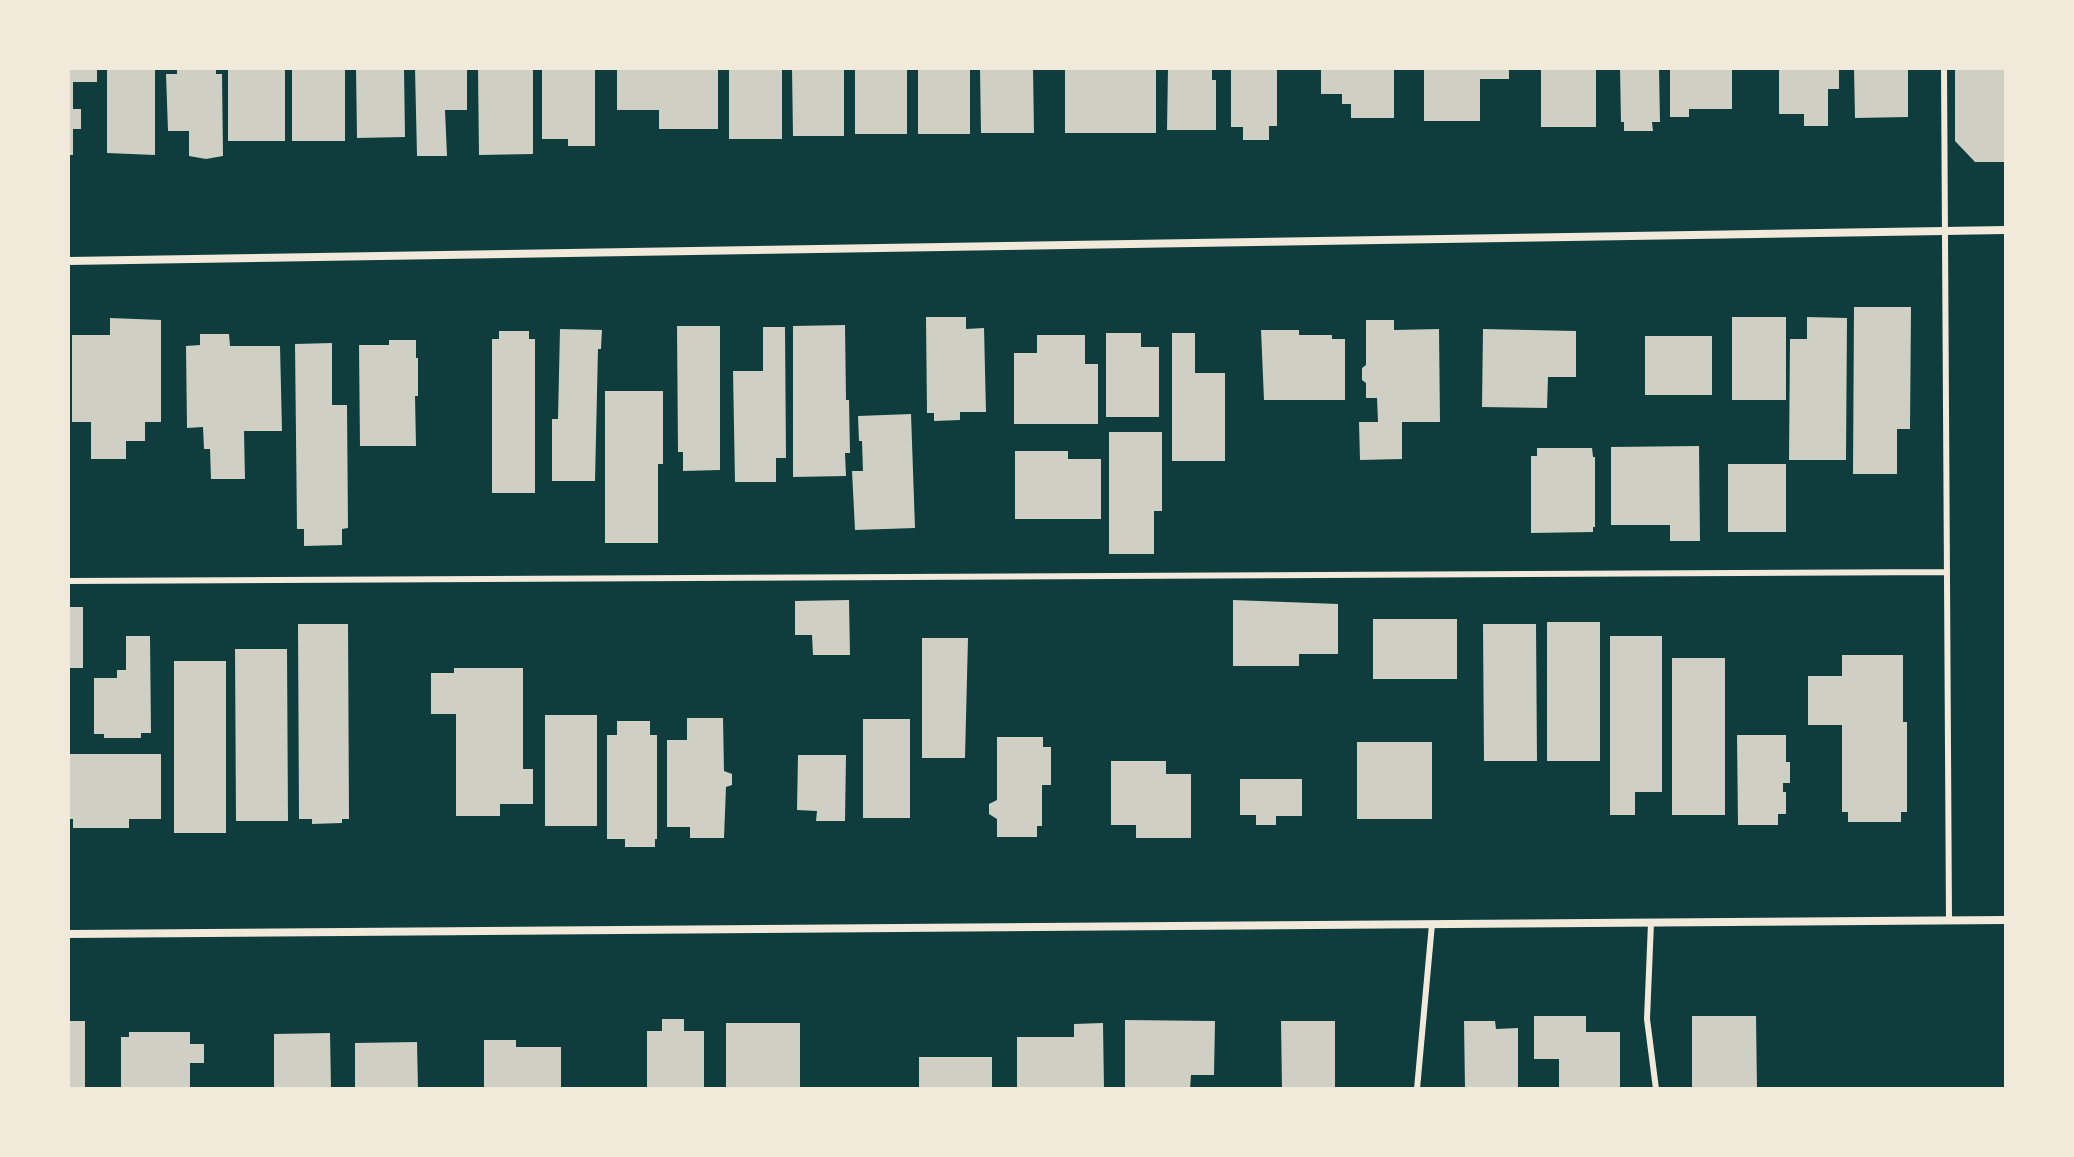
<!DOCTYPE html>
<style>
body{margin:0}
#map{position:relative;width:2074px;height:1157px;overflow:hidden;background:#0f3d3e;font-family:"Roboto Condensed",sans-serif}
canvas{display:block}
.frame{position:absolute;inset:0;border:70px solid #f1e9da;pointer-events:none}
</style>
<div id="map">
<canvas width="2074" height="1157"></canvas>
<div class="frame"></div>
</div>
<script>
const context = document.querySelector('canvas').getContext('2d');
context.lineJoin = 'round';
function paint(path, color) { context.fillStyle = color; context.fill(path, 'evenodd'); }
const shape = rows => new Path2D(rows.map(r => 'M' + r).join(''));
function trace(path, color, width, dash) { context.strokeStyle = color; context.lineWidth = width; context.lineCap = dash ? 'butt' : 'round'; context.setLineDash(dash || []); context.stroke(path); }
const building = shape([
 [68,68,97,68,97,82,73,82,73,109,81,109,81,129,73,129,73,155,68,155],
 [107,68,155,68,155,155,107,153],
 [177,68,216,68,216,74,222,74,223,156,206,159,189,156,189,131,168,131,166,74,177,74],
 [228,68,285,68,285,141,228,141],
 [292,68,345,68,345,141,292,141],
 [356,68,404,68,405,137,357,138],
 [415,68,467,68,467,110,445,110,447,156,417,156],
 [478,68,533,68,533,154,479,155],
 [542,68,595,68,595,146,568,146,568,139,542,139],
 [617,68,718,68,718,129,659,129,659,110,617,110],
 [729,68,782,68,782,139,729,139],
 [792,68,844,68,844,136,793,136],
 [855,68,907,68,907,134,855,134],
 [918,68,970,68,970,134,918,134],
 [980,68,1033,68,1034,133,981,133],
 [1065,68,1156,68,1156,133,1065,133],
 [1168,68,1212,68,1212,80,1216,80,1216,130,1167,130],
 [1231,68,1277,68,1277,126,1269,126,1269,140,1243,140,1243,127,1231,127],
 [1321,68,1394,68,1394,118,1351,118,1351,104,1342,104,1342,94,1321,94],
 [1424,68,1509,68,1509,79,1480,79,1480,121,1424,121],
 [1541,68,1596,68,1596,127,1541,127],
 [1620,68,1659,68,1660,122,1652,122,1653,131,1624,131,1624,122,1621,122],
 [1670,68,1732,68,1732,109,1689,109,1689,117,1670,117],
 [1779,68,1839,68,1839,89,1828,89,1828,126,1804,126,1804,114,1779,114],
 [1854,68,1908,68,1908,117,1855,118],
 [1955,68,2006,68,2006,162,1975,162,1955,141],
 [1854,307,1911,307,1910,429,1897,429,1897,474,1853,474],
 [926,317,966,317,966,329,984,328,986,412,960,412,960,420,934,421,934,413,927,413],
 [1732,317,1786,317,1786,400,1732,400],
 [1807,317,1847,318,1846,460,1789,460,1790,339,1807,339],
 [110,318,161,320,161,422,145,422,145,441,126,441,126,459,91,459,91,422,72,422,72,335,110,335],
 [1366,320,1394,320,1394,330,1439,329,1440,422,1402,422,1402,459,1360,460,1359,422,1378,422,1377,398,1366,398,1366,383,1362,380,1362,368,1366,365],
 [845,325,846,400,849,400,850,453,845,453,846,476,793,477,793,326],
 [677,326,720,326,720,470,683,471,683,452,678,452],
 [763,327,785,327,786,458,776,458,776,482,735,482,733,371,763,371],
 [560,329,602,330,601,349,598,349,595,481,552,481,552,419,558,419],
 [1483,329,1576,331,1576,377,1548,377,1547,408,1482,407],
 [1261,330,1299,330,1299,335,1332,335,1332,339,1345,339,1345,400,1264,400],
 [499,331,529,331,529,339,535,339,535,493,492,493,492,339,499,339],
 [1106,333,1141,333,1141,347,1159,347,1159,417,1106,417],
 [1172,333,1195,333,1195,373,1225,373,1225,461,1172,461],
 [200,334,229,334,230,346,280,346,282,431,244,431,245,479,211,479,210,449,204,449,203,427,187,428,186,346,200,345],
 [1037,335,1085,335,1085,364,1098,364,1098,424,1014,424,1014,353,1037,353],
 [1645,336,1712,336,1712,395,1645,395],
 [389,340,416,340,416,358,418,358,418,396,415,396,416,446,360,446,359,345,389,345],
 [332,343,332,405,347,405,348,528,342,529,342,545,304,546,304,529,297,529,295,344],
 [605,391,663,391,663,464,658,464,658,543,605,543],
 [911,414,915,528,855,530,852,471,863,471,862,441,859,441,858,416],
 [1109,432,1162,432,1162,511,1154,511,1154,554,1109,554],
 [1699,446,1700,541,1670,541,1670,525,1611,525,1611,447],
 [1537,448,1592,448,1593,457,1595,457,1595,527,1593,527,1593,532,1531,533,1531,456,1537,456],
 [1015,451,1068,451,1068,459,1101,459,1101,519,1015,519],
 [1728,464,1786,464,1786,532,1728,532],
 [849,600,850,655,813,655,812,635,795,635,795,601],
 [1233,600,1338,604,1338,654,1299,654,1299,666,1233,666],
 [68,607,83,607,83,668,68,668],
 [1373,619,1457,619,1457,679,1373,679],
 [1547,622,1600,622,1600,761,1547,761],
 [298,624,348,624,349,819,342,819,342,823,312,824,312,819,299,819],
 [1483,624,1536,624,1537,761,1484,761],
 [126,636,150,636,151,733,141,733,141,738,104,738,104,734,94,734,94,678,117,678,117,670,126,670],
 [1610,636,1662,636,1662,792,1635,792,1635,815,1610,815],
 [922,638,968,638,965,758,922,758],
 [235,649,287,649,288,821,236,821],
 [1842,655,1903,655,1903,722,1907,722,1907,812,1901,812,1901,822,1848,822,1848,812,1842,812,1842,725,1808,725,1808,676,1842,676],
 [1672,658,1725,658,1725,815,1672,815],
 [174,661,226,661,226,833,174,833],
 [454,668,523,668,523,769,533,769,533,804,500,804,500,816,456,816,456,714,431,714,431,673,454,673],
 [545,715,597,715,597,826,545,826],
 [687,718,723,718,724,771,732,774,732,785,726,787,724,838,690,838,690,827,667,827,667,740,687,740],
 [863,719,910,719,910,818,863,818],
 [617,721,650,721,650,735,657,735,657,839,655,839,655,847,625,847,625,839,607,839,607,735,617,735],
 [1737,735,1786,735,1786,762,1790,762,1790,783,1783,783,1783,792,1786,792,1786,814,1778,814,1778,825,1738,825],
 [997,737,1043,737,1043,747,1051,747,1051,785,1042,785,1042,826,1037,826,1037,837,997,837,997,819,989,814,989,804,997,800],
 [1357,742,1432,742,1432,819,1357,819],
 [68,754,161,754,161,819,129,819,129,828,73,828,73,819,68,819],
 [798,755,846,755,845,821,816,821,817,811,797,810],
 [1111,761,1166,761,1166,774,1191,774,1191,838,1136,838,1136,825,1111,825],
 [1240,779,1302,779,1302,816,1276,816,1276,825,1256,825,1256,815,1240,815],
 [1534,1016,1586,1016,1586,1032,1620,1032,1620,1089,1559,1089,1559,1059,1534,1059],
 [1692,1016,1756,1016,1757,1089,1692,1089],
 [662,1019,684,1019,684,1031,704,1031,704,1089,647,1089,647,1031,662,1031],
 [1125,1020,1215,1021,1214,1075,1191,1075,1190,1089,1125,1089],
 [68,1021,85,1021,85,1089,68,1089],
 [1281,1021,1335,1021,1335,1089,1282,1089],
 [1464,1021,1495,1021,1496,1029,1518,1028,1518,1089,1465,1089],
 [726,1023,800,1023,800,1089,726,1089],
 [1103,1023,1104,1089,1017,1089,1017,1037,1074,1037,1074,1024],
 [129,1032,190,1032,190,1044,204,1044,204,1063,190,1063,190,1089,121,1089,121,1037,129,1037],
 [330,1033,331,1089,274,1089,274,1034],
 [484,1040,516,1040,516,1047,561,1047,561,1089,484,1089],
 [417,1042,418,1089,355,1089,355,1043],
 [919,1057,992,1057,992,1089,919,1089]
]);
const service = shape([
 [1944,68,1949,920],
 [68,581,1947,572],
 [1651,923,1647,1019,1656,1089],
 [1417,1089,1432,924]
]);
const minor = shape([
 [68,261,2006,230],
 [68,934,2006,920]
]);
paint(building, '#cfcfc3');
trace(service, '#f1e9da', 6);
trace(minor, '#f1e9da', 8);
</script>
